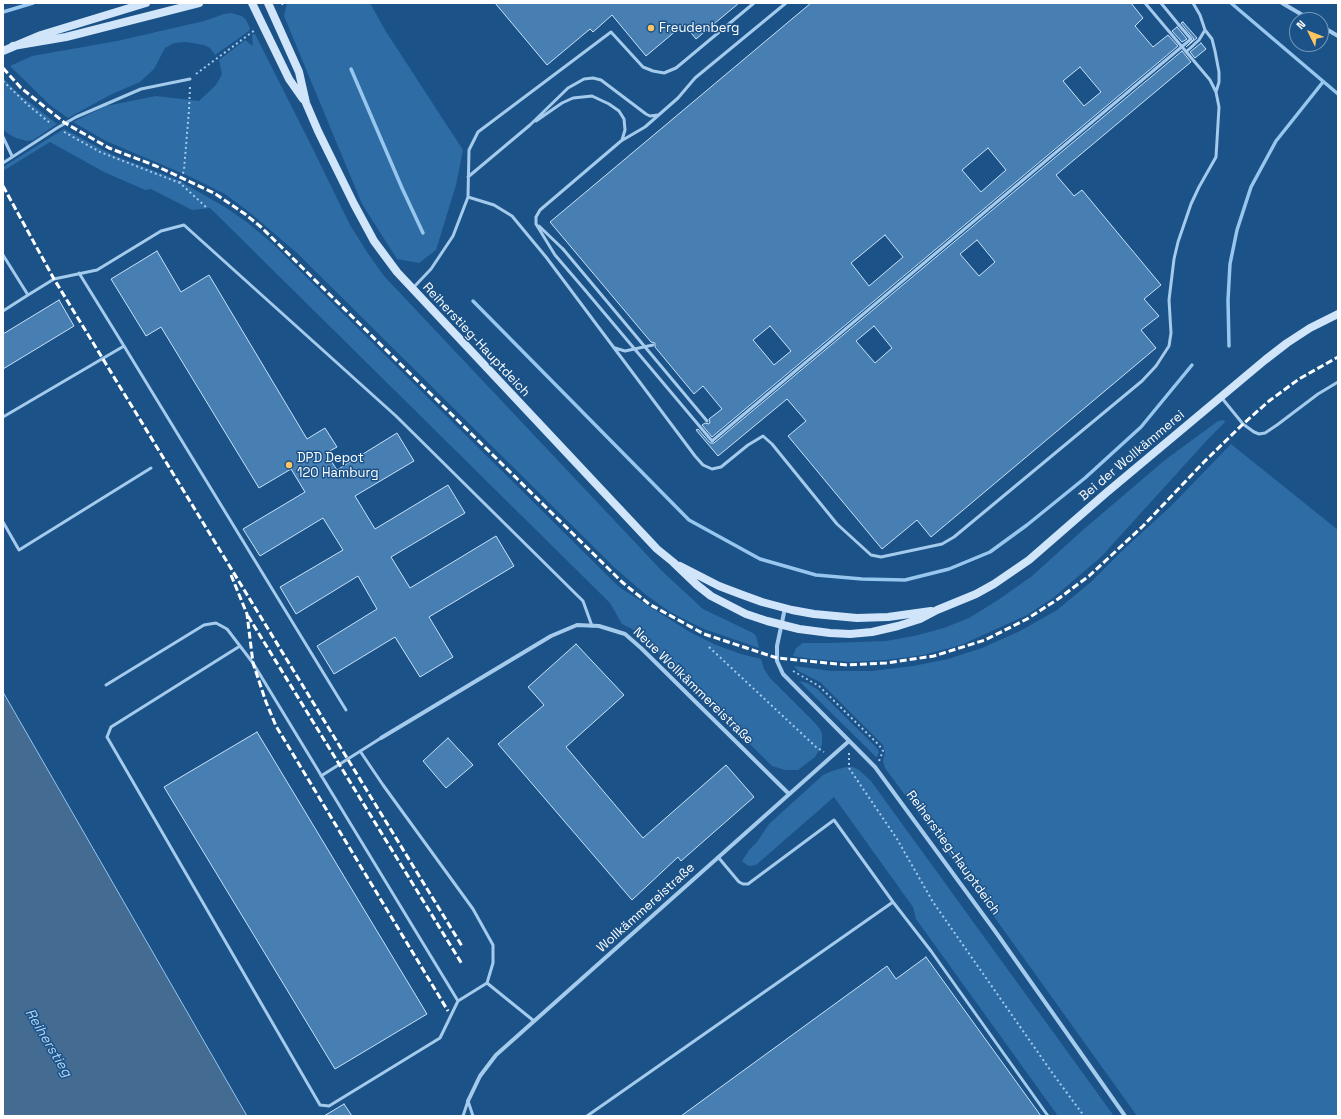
<!DOCTYPE html>
<meta charset="utf-8">
<style>
body{margin:0}
#map{position:relative;width:1341px;height:1119px;overflow:hidden;background:#1b5288;font-family:"Space Grotesk",sans-serif}
canvas{display:block}
.frame{position:absolute;inset:0;border:4px solid #fff;pointer-events:none}
.north{position:absolute;left:1289px;top:12px;width:40px;height:40px;box-sizing:border-box;background:#1b5288;border:1px solid #7697b8;border-radius:50%;rotate:313deg;font-size:11px;font-weight:700;line-height:16px;text-align:center;color:#fff}
.north::after{content:'';display:block;margin:auto;width:14px;height:18px;background:#fec560;clip-path:polygon(50% 0,100% 100%,50% 72%,0 100%)}
</style>
<div id="map">
<canvas width="1341" height="1119"></canvas>
<div class="frame"></div>
<div class="north">N</div>
</div>
<script>
const context = document.querySelector('canvas').getContext('2d');
context.lineJoin = 'round';
function paint(path, color) { context.fillStyle = color; context.fill(path, 'evenodd'); }
const shape = rows => new Path2D(rows.map(r => 'M' + r).join(''));
function trace(path, color, width, dash) { context.strokeStyle = color; context.lineWidth = width; context.lineCap = dash ? 'butt' : 'round'; context.setLineDash(dash || []); context.stroke(path); }
function label(font, color, halo, rows, align = 'center') {
  context.font = font + ' "Space Grotesk",sans-serif'; context.lineWidth = 3; context.setLineDash([]); context.textBaseline = 'middle'; context.strokeStyle = halo; context.fillStyle = color; for (const [text, x, y, turn = 0] of rows) {
    context.save(); context.translate(x, y); context.rotate((+turn || 0) * Math.PI / 180); context.textAlign = isNaN(turn) ? turn : align; if (halo) context.strokeText(text, 0, 0); context.fillText(text, 0, 0); context.restore();
  }
}
const green = shape([
 [287,3,370,3,385,30,463,150,456,185,436,250,419,263,397,259,362,204,284,16],
 [231,13,242,16,246,20,250,28,249,31,215,55,210,48,204,45,186,42,174,43,165,48,154,69,140,82,112,94,68,118,50,105,10,66,32,56,117,41,204,21,224,14],
 [253,34,255,34,311,145,350,225,367,252,384,276,663,572,703,609,753,633,756,636,759,648,704,629,670,612,645,594,615,568,297,253,248,211,225,194,191,177,106,141,73,122,106,106,156,96,199,101,216,85,222,74,219,60,245,40,253,46,252,36],
 [3,78,19,94,57,124,33,140,27,141,16,138,7,133,3,129],
 [64,129,113,155,178,180,225,207,248,223,273,244,619,587,688,631,716,645,741,654,761,659,764,669,770,678,815,723,820,729,822,734,822,745,815,757,798,770,785,770,772,766,648,643,632,629,622,624,610,603,210,208,192,210,151,189,145,190,104,172,50,142,3,171,3,167],
 [1224,420,1225,422,1209,438,1101,557,1053,598,1027,615,961,645,923,655,885,660,850,662,812,659,793,656,796,648,803,643,830,643,886,641,914,636,944,628,969,618,998,600,1032,576,1084,529,1165,460,1218,421],
 [1231,444,1338,530,1338,1116,1137,1116,975,890,885,768,883,761,885,752,883,745,820,682,798,671,794,666,831,671,872,671,913,666,948,659,982,648,1020,631,1057,610,1092,581,1125,548,1171,506],
 [799,681,807,683,817,689,877,748,879,752,877,757,876,757],
 [846,767,853,767,859,770,871,781,1114,1116,1058,1116,916,919,913,907,834,797,756,865,750,866,747,865,742,861,749,850,757,842,769,824,823,775,832,771]
]);
const water = shape([
 [3,692,247,1116,3,1116,3,692]
]);
const stream = shape([
 [1231,3,1338,94],
 [3,12,33,3],
 [351,69,402,188,423,233],
 [473,301,689,520,760,559,816,575,862,579,905,580,949,569,990,552,1027,525,1085,478,1141,427,1192,365],
 [1229,346,1228,300,1230,264,1237,230,1251,187,1276,141,1323,82]
]);
const building = shape([
 [495,3,739,3,696,39,684,24,646,56,612,15,593,32,590,29,547,65,495,3],
 [811,3,1131,3,1143,18,1135,26,1153,47,1168,35,1178,46,712,437,702,425,705,423,709,424,710,422,709,419,722,409,703,386,694,394,655,347,655,343,651,342,550,222,811,3],
 [1080,67,1101,92,1084,106,1063,81,1080,67],
 [988,148,1006,170,981,192,962,170,988,148],
 [885,235,903,257,869,286,851,263,885,235],
 [770,326,791,351,774,365,753,340,770,326],
 [1183,22,1197,38,1186,47,1194,39,1181,23,1183,22],
 [1177,27,1187,39,1182,42,1172,31,1177,27],
 [1201,43,1206,49,1195,58,1190,52,1201,43],
 [1182,51,1191,62,1056,175,1074,196,1082,190,1161,285,1144,299,1159,316,1141,330,1156,348,931,537,917,520,882,549,788,436,806,421,787,399,718,456,696,430,698,429,710,443,714,443,1182,51],
 [977,240,995,262,979,276,960,254,977,240],
 [874,326,892,348,875,363,856,341,874,326],
 [157,251,181,292,209,275,307,439,325,428,337,447,326,453,337,470,397,433,414,461,355,496,375,529,448,485,465,513,391,557,410,588,496,536,514,566,429,617,453,657,420,677,395,637,334,674,317,646,377,609,358,576,296,614,280,587,343,550,323,518,260,556,243,529,305,492,291,469,259,488,161,327,146,336,111,279,157,251],
 [59,300,74,326,3,369,3,334,59,300],
 [576,644,624,695,566,747,643,838,726,765,754,797,681,861,678,857,632,900,498,744,544,705,528,687,576,644],
 [257,732,427,1014,335,1069,164,787,257,732],
 [448,738,473,765,446,788,423,761,448,738],
 [926,957,1041,1116,681,1116,887,966,896,979,926,957],
 [344,1104,352,1116,324,1116,344,1104]
]);
const path = shape([
 [282,3,283,7],
 [1338,55,1338,68],
 [196,74,255,30],
 [3,81,28,105,50,123],
 [190,87,189,110,184,170,180,183,207,208],
 [64,132,100,152,180,183],
 [709,647,816,747,824,752],
 [793,671,819,686,879,745,883,751,879,761],
 [849,753,849,768,897,839,933,902,1053,1074,1084,1116]
]);
const service = shape([
 [1161,3,1179,25],
 [1205,30,1212,39,1215,51,1219,72,1219,82,1216,92],
 [1186,52,1199,40,1205,30,1200,15,1193,3],
 [536,121,562,103,573,98,592,96,609,104,619,111,624,119,625,130,622,140],
 [3,137,12,156],
 [3,163,57,128,76,117,141,89,190,79],
 [468,177,530,125,568,88,584,79,593,78,601,80,646,114,650,116,658,115],
 [468,197,494,205,512,216,546,257,695,456,703,465,712,469,721,467,748,445,763,436,772,444,837,524,871,555,881,557,942,544,954,537,1142,381,1156,366,1169,346,1171,333,1169,300,1174,259,1178,242,1191,204,1199,187,1216,157,1219,107,1216,92,1210,80,1145,3],
 [539,226,563,249],
 [3,255,28,295,54,279,97,270,161,231,184,225,396,416,583,601,592,626],
 [413,288,431,269,453,236,468,197,469,150,478,132,611,32,643,67,653,71,664,73,676,68,754,3],
 [585,290,555,255,536,224,536,217,540,210,621,141,645,127,678,98,695,78,786,3],
 [3,311,28,295],
 [124,346,346,710],
 [615,348,625,351,653,345],
 [1221,397,1243,424,1254,432,1259,434,1265,433,1277,425,1318,394,1338,382],
 [3,417,124,346,79,273],
 [3,522,19,550,151,468],
 [240,646,111,727,107,737,320,1105,329,1106,440,1038,458,1001,487,983,534,1021],
 [106,685,204,625,216,623,227,629,253,663,458,1001],
 [360,751,383,785,473,909,493,945,493,963,487,983],
 [321,776,381,738],
 [718,857,739,882,743,884,748,884,834,820,893,902],
 [468,1101,473,1116],
 [463,1116,468,1101],
 [587,1116,893,902,931,951,1048,1116]
]);
const minor = shape([
 [1282,3,1311,20],
 [1321,26,1338,36],
 [785,608,777,646,777,661,783,674,875,767,995,931,1125,1116],
 [381,738,551,636,577,625,599,626,625,634,641,648,789,794],
 [468,1101,480,1076,496,1055,849,741]
]);
const secondary = shape([
 [252,3,289,79,303,99],
 [268,3,299,72,306,103,318,131,354,204,374,241,397,272,657,549,673,562,697,585,711,596,746,614,767,621,799,629,830,633,850,634,872,632,898,626,920,619,937,610,976,594,994,584,1029,560,1106,493,1265,360,1287,343,1310,328,1338,314],
 [13,46,66,37,199,3],
 [3,51,41,35,146,3],
 [680,566,719,586,740,594,762,602,792,610,814,614,857,618,888,617,931,611]
]);
const rail = shape([
 [3,68,21,88,65,123,109,148,156,166,214,193,245,214,261,227,622,582,649,604,704,634,777,658,847,665,886,663,934,656,985,640,1027,619,1058,599,1089,576,1143,526,1204,462,1243,424,1269,401,1299,379,1338,357],
 [3,186,54,279,462,946],
 [231,575,247,614,253,663,266,702,276,726,448,1011],
 [248,616,462,964]
]);
const serviceBridge = shape([
 [563,249,707,421],
 [585,290,712,441,1191,39,1179,25]
]);
const markers = [
 [651,28,4,"#fec560"],
 [289,465,4,"#fec560"]
];
const poiNames = [
 ["Freudenberg",659,28],
 ["DPD Depot",297,458],
 ["120 Hamburg",297,473]
];
const streetNames = [
 ["Reiherstieg-Hauptdeich",476,340,47],
 ["Bei der Wollkämmerei",1132,456,-40],
 ["Neue Wollkämmereistraße",693,686,44],
 ["Reiherstieg-Hauptdeich",953,853,54],
 ["Wollkämmereistraße",646,908,-42]
];
const waterNames = [
 ["Reiherstieg",48,1043,59]
];
paint(green, '#2e6ca6');
paint(water, '#446c93');
trace(water, '#97c6ef', 1);
trace(stream, '#97c6ef', 3.5);
paint(building, '#477fb3');
trace(building, '#c9e2f9', 1);
trace(path, '#a4caec', 2, [2, 3]);
trace(service, '#a4caec', 3);
trace(minor, '#a4caec', 4);
trace(secondary, '#d0e5f9', 8);
trace(rail, '#fff', 3, [7, 3]);
trace(serviceBridge, '#a4caec', 3);
for (const [x, y, r, color] of markers) { const dot = new Path2D(); dot.arc(x, y, r, 0, 2 * Math.PI); context.fillStyle = color; context.fill(dot); trace(dot, '#1b5288', 1.5); }
label('13px', '#fff', '#1b5288', poiNames, 'left');
label('13px', '#fff', '#1b5288', streetNames);
label('italic 14px', '#afd3f4', '#1b5288', waterNames);
</script>
